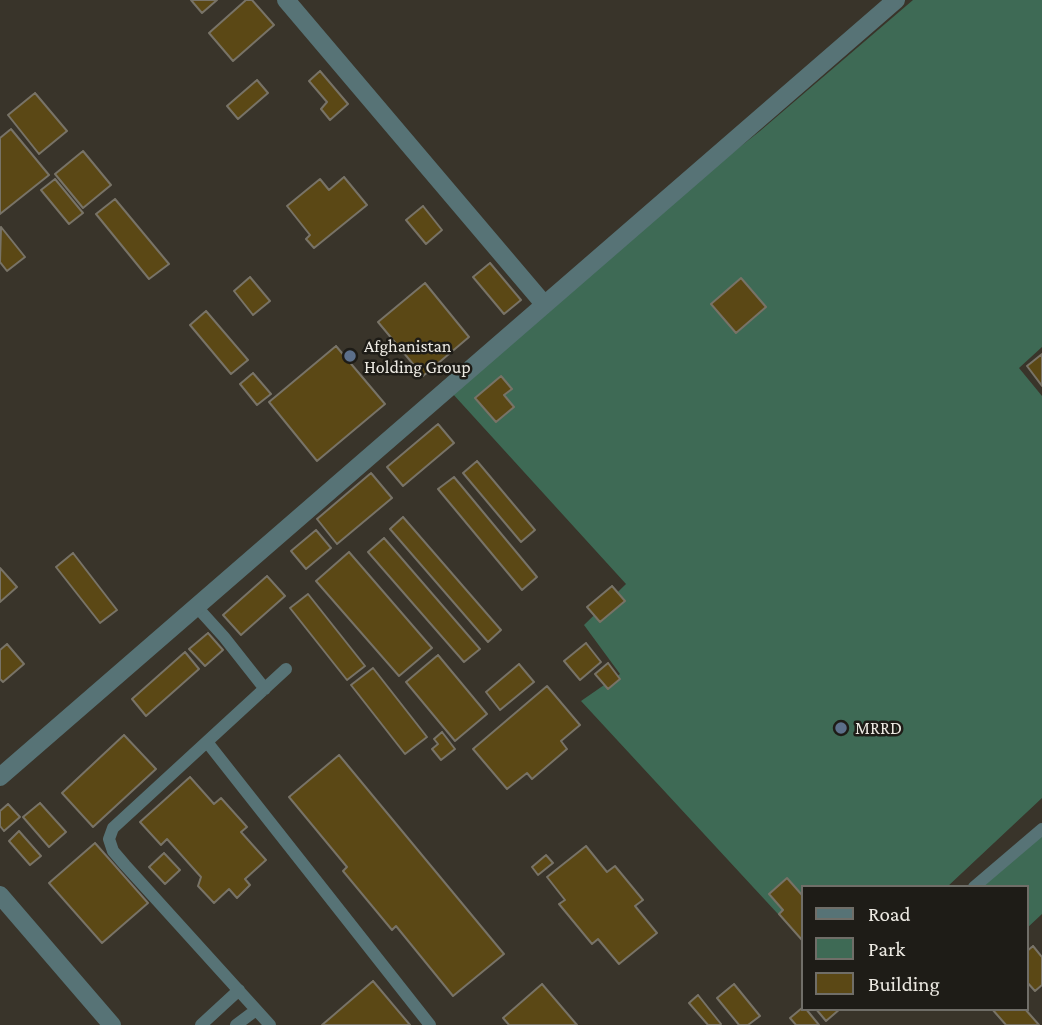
<!DOCTYPE html>
<style>
body{margin:0}
#map{position:relative;width:1042px;height:1025px;overflow:hidden;background:#39342a;font-family:"Crimson Pro",serif}
canvas{display:block}
.legend{position:absolute;left:801px;top:885px;width:228px;height:126px;box-sizing:border-box;background:#1e1c17;border:2px solid #706e68;margin:0;padding:9px 12px;list-style:none;font-size:21px;color:#ece9e2}
.legend li{display:flex;align-items:center;gap:14px;height:35px}
.legend b{width:35px;border:2px solid #706e68}
</style>
<div id="map">
<canvas width="1042" height="1025"></canvas>
<ul class="legend">
<li><b style="height:9px;background:#577376"></b>Road</li>
<li><b style="height:19px;background:#3e6a55"></b>Park</li>
<li><b style="height:19px;background:#5b4815"></b>Building</li>
</ul>
</div>
<script>
const context = document.querySelector('canvas').getContext('2d');
context.lineJoin = 'round';
function paint(path, color) { context.fillStyle = color; context.fill(path, 'evenodd'); }
const shape = rows => new Path2D(rows.map(r => 'M' + r).join(''));
function trace(path, color, width, dash) { context.strokeStyle = color; context.lineWidth = width; context.lineCap = dash ? 'butt' : 'round'; context.setLineDash(dash || []); context.stroke(path); }
function label(font, color, halo, rows, align = 'center') {
  context.font = font + ' "Crimson Pro",serif'; context.lineWidth = 5; context.setLineDash([]); context.textBaseline = 'middle'; context.strokeStyle = halo; context.fillStyle = color; for (const [text, x, y, turn = 0] of rows) {
    context.save(); context.translate(x, y); context.rotate((+turn || 0) * Math.PI / 180); context.textAlign = isNaN(turn) ? turn : align; if (halo) context.strokeText(text, 0, 0); context.fillText(text, 0, 0); context.restore();
  }
}
const green = shape([
 [913,0,1042,0,1042,347,1019,368,1042,396,1042,798,947,887,802,887,802,940,581,701,620,674,584,625,626,584,442,382,760,131],
 [1042,834,1042,914,1026,929,1026,887,981,887]
]);
const building = shape([
 [191,0,217,0,202,13,191,0],
 [246,0,252,0,274,25,233,61,209,33,246,0],
 [320,71,348,104,330,120,321,109,327,102,309,81,320,71],
 [257,80,268,93,238,119,227,106,257,80],
 [35,93,67,131,39,154,8,115,35,93],
 [11,129,49,175,0,214,0,138,11,129],
 [83,151,111,185,83,208,55,174,83,151],
 [344,177,367,205,314,248,306,239,310,235,287,206,320,179,329,190,344,177],
 [55,179,83,213,69,224,41,190,55,179],
 [115,199,169,264,149,279,96,214,115,199],
 [423,206,442,230,426,244,406,220,423,206],
 [1,227,25,257,7,271,0,262,1,227],
 [490,263,521,300,504,314,473,277,490,263],
 [250,277,270,301,253,315,234,291,250,277],
 [741,278,766,307,736,333,711,304,741,278],
 [425,283,469,337,423,376,378,322,425,283],
 [206,311,248,360,231,374,190,325,206,311],
 [336,346,385,404,317,461,269,402,336,346],
 [1042,354,1042,386,1027,366,1042,354],
 [253,373,271,394,257,405,240,384,253,373],
 [501,376,512,389,504,395,514,407,496,422,475,398,501,376],
 [438,424,454,443,403,486,387,467,438,424],
 [477,461,535,530,521,542,463,473,477,461],
 [371,473,392,498,337,544,317,519,371,473],
 [454,477,537,577,522,590,438,489,454,477],
 [403,517,501,630,488,642,390,529,403,517],
 [316,530,331,548,306,569,291,551,316,530],
 [384,538,480,649,464,662,368,552,384,538],
 [349,552,432,648,399,676,316,581,349,552],
 [73,553,117,610,100,623,56,567,73,553],
 [0,568,17,587,0,602,0,568],
 [267,576,285,596,241,635,223,615,267,576],
 [612,586,625,601,600,622,587,607,612,586],
 [308,594,365,666,347,680,290,608,308,594],
 [208,633,223,650,205,666,189,649,208,633],
 [586,643,601,662,580,680,564,661,586,643],
 [7,644,24,664,3,682,0,679,0,650,7,644],
 [185,652,199,669,146,716,132,699,185,652],
 [438,655,487,714,455,741,406,682,438,655],
 [608,663,620,679,608,689,595,674,608,663],
 [519,664,534,682,500,710,486,692,519,664],
 [373,668,427,737,405,754,351,685,373,668],
 [547,686,580,725,561,741,567,749,532,779,527,773,507,789,473,749,547,686],
 [442,732,455,749,441,760,432,749,438,744,434,739,442,732],
 [124,735,156,769,93,827,62,793,124,735],
 [339,755,504,954,453,996,396,926,392,930,343,871,347,867,289,797,339,755],
 [190,777,214,804,221,798,247,827,241,832,266,860,245,879,250,885,237,898,229,889,214,903,198,886,201,877,167,839,161,845,140,822,190,777],
 [40,803,66,832,49,847,23,817,40,803],
 [8,804,20,817,4,831,0,826,0,811,8,804],
 [19,831,41,856,30,865,9,841,19,831],
 [95,843,148,903,102,943,49,883,95,843],
 [586,846,607,872,615,866,643,900,635,906,657,933,619,964,598,939,592,944,559,904,565,900,547,877,586,846],
 [164,853,180,870,165,884,149,867,164,853],
 [546,855,553,863,538,875,532,867,546,855],
 [787,878,802,895,802,940,779,914,783,910,769,894,787,878],
 [1033,946,1042,957,1042,985,1035,991,1026,981,1026,952,1033,946],
 [373,981,410,1025,322,1025,373,981],
 [542,984,577,1025,509,1025,503,1018,542,984],
 [734,984,760,1016,748,1025,739,1025,717,998,734,984],
 [698,995,721,1024,720,1025,708,1025,689,1003,698,995],
 [802,1008,806,1009,819,1025,796,1025,790,1018,802,1008],
 [816,1009,840,1009,826,1021,816,1009],
 [992,1009,1025,1009,1039,1025,1006,1025,992,1009]
]);
const service = shape([
 [196,606,224,637,265,689],
 [207,742,430,1025],
 [974,887,1042,829],
 [201,1025,239,990],
 [236,1025,256,1010],
 [270,1025,125,865,113,851,109,839,113,828,286,669]
]);
const minor = shape([
 [286,0,544,304],
 [0,777,896,0],
 [0,895,112,1025]
]);
const markers = [
 [350,356,7,"#5c6f8a"],
 [841,728,7,"#5c6f8a"]
];
const poiNames = [
 ["Afghanistan",364,346],
 ["Holding Group",364,367],
 ["MRRD",855,728]
];
paint(green, '#3e6a55');
paint(building, '#5b4815');
trace(building, '#787367', 2);
trace(service, '#577376', 12);
trace(minor, '#577376', 18);
for (const [x, y, r, color] of markers) { const dot = new Path2D(); dot.arc(x, y, r, 0, 2 * Math.PI); context.fillStyle = color; context.fill(dot); trace(dot, '#1e1c17', 2.5); }
label('18px', '#ece9e2', '#1e1c17', poiNames, 'left');
</script>
